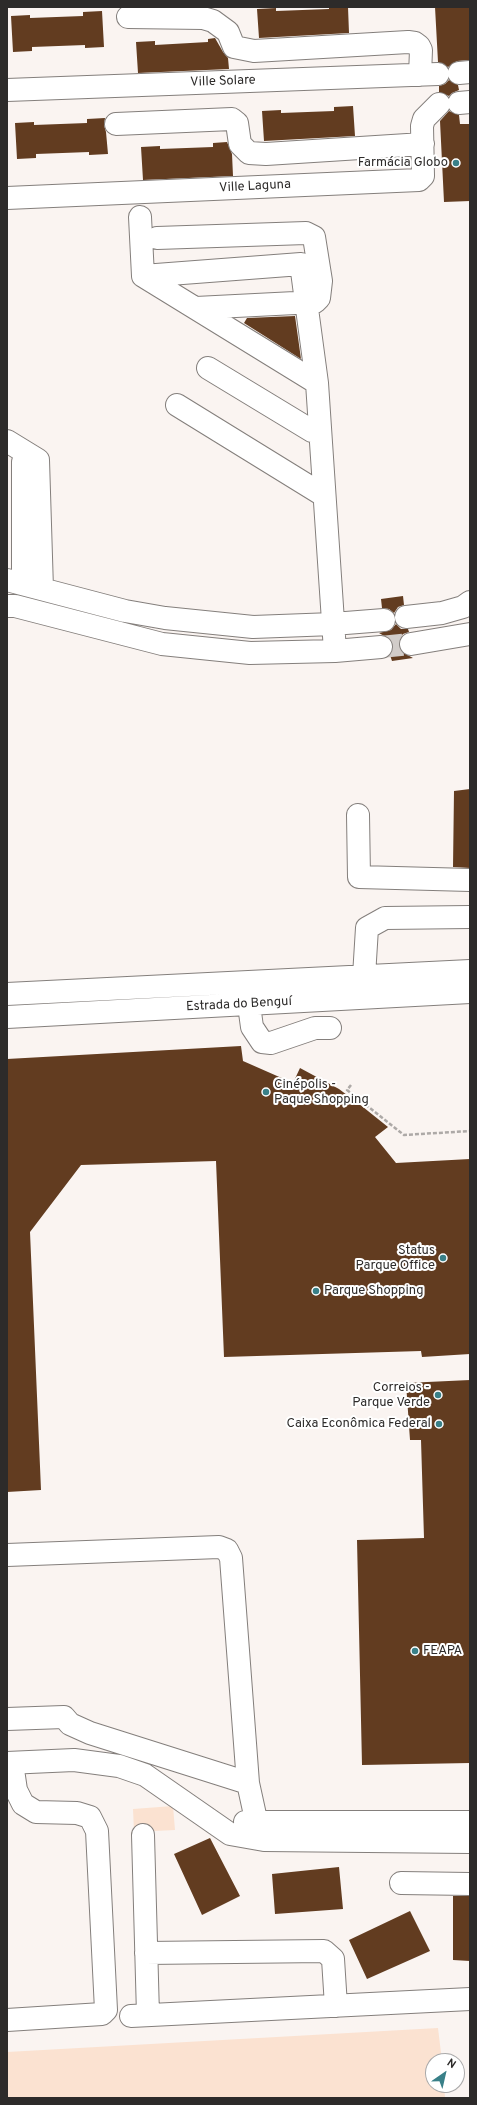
<!DOCTYPE html>
<meta charset="utf-8">
<style>
body{margin:0}
#map{position:relative;width:477px;height:2105px;overflow:hidden;background:#faf4f1;font-family:Overpass,sans-serif}
canvas{display:block}
.frame{position:absolute;inset:0;border:8px solid #2d2b2a;pointer-events:none}
.north{position:absolute;left:425px;top:2053px;width:40px;height:40px;box-sizing:border-box;background:#fff;border:1px solid #abaaaa;border-radius:50%;rotate:34deg;font-size:11px;font-weight:700;line-height:16px;text-align:center;color:#2d2b2a}
.north::after{content:'';display:block;margin:auto;width:14px;height:18px;background:#398088;clip-path:polygon(50% 0,100% 100%,50% 72%,0 100%)}
</style>
<div id="map">
<canvas width="477" height="2105"></canvas>
<div class="frame"></div>
<div class="north">N</div>
</div>
<script>
const context = document.querySelector('canvas').getContext('2d');
context.lineJoin = 'round';
function paint(path, color) { context.fillStyle = color; context.fill(path, 'evenodd'); }
const shape = rows => new Path2D(rows.map(r => 'M' + r).join(''));
function trace(path, color, width, dash) { context.strokeStyle = color; context.lineWidth = width; context.lineCap = dash ? 'butt' : 'round'; context.setLineDash(dash || []); context.stroke(path); }
function label(font, color, halo, rows, align = 'center') {
  context.font = font + ' Overpass,sans-serif'; context.lineWidth = 4; context.setLineDash([]); context.textBaseline = 'middle'; context.strokeStyle = halo; context.fillStyle = color; for (const [text, x, y, turn = 0] of rows) {
    context.save(); context.translate(x, y); context.rotate((+turn || 0) * Math.PI / 180); context.textAlign = isNaN(turn) ? turn : align; if (halo) context.strokeText(text, 0, 0); context.fillText(text, 0, 0); context.restore();
  }
}
const green = shape([
 [173,1806,175,1830,134,1832,133,1809],
 [438,2028,442,2061,433,2061,433,2085,444,2085,445,2097,451,2098,7,2098,7,2052]
]);
const building = shape([
 [329,7,348,7,349,33,259,38,257,9,276,8,276,11,329,9],
 [435,7,470,7,470,60,457,61,448,67,438,62],
 [102,11,104,47,85,48,85,45,32,47,32,51,13,52,11,16,30,15,30,18,83,16,83,12],
 [215,38,223,52,228,58,229,69,138,73,136,42,155,41,155,45,208,42,208,39],
 [449,80,458,85,459,90,452,93,449,96,439,92,439,86,445,84],
 [353,106,355,136,264,141,262,111,281,110,281,113,334,111,334,107],
 [449,111,459,115,460,124,470,124,470,201,444,202,440,121],
 [105,118,104,125,106,132,108,154,89,155,89,152,36,154,36,158,17,159,15,123,34,122,34,125,87,123,87,119],
 [227,142,232,154,233,176,143,180,141,147,160,146,160,149,213,147,213,143],
 [295,316,301,359,244,323,247,318],
 [403,596,404,605,398,607,394,613,389,609,382,608,381,599],
 [396,624,401,629,408,629,409,632,403,634,399,639,399,646,402,652,413,658,392,661,390,655,393,646,391,640,379,633,391,630],
 [470,789,470,868,453,867,454,791],
 [241,1046,243,1061,293,1083,300,1068,339,1089,363,1107,388,1127,375,1137,396,1163,470,1159,470,1354,422,1357,421,1351,224,1357,216,1161,81,1165,30,1232,41,1490,7,1492,7,1059],
 [470,1380,470,1763,362,1765,357,1540,424,1538,421,1440,410,1440,406,1383],
 [210,1838,240,1896,202,1915,174,1854],
 [339,1867,343,1909,275,1914,272,1874],
 [453,1896,470,1896,470,1961,453,1960],
 [410,1911,430,1951,367,1979,349,1940]
]);
const minorTunnel = shape([
 [381,647,411,644]
]);
const path = shape([
 [351,1085,347,1090,404,1135,470,1131]
]);
const minor = shape([
 [128,17,203,18,213,21,228,32,234,47,254,51,408,42,415,43,419,46,421,50,420,75],
 [459,73,470,72],
 [7,90,438,74],
 [459,103,470,102],
 [116,124,232,119,237,123,240,144,249,153,266,154,423,144],
 [7,198,419,180,423,176,422,126,424,119,439,104],
 [140,217,143,276],
 [157,238,306,233,314,237,321,281,319,298,315,302,196,308],
 [143,276,317,383,335,651],
 [143,276,301,264,317,383],
 [208,368,312,431,319,433],
 [177,405,323,495],
 [7,441,38,460,42,589],
 [7,580,125,611,165,618,253,627,333,624,384,620],
 [23,584,23,462,26,454],
 [7,606,15,606,162,644,250,653,335,651,381,647],
 [406,617,442,613,463,607,470,602],
 [411,644,470,634],
 [358,815,359,877,470,880],
 [364,976,367,928,385,918,470,917],
 [7,994,470,971],
 [249,1005,252,1027,262,1042,271,1043,315,1028,330,1028],
 [7,1017,470,992],
 [7,1555,219,1547,227,1550,231,1558,248,1783,255,1815,264,1840],
 [7,1719,64,1717,70,1724,90,1733,248,1783],
 [7,1763,74,1760,119,1766,145,1775,230,1834,264,1840,470,1842],
 [245,1822,470,1822],
 [143,1835,148,2015],
 [401,1883,470,1884],
 [146,1953,324,1951,333,1959,336,2006],
 [131,2016,470,1999],
 [7,2020,102,2014,106,2010,97,1831,90,1817,77,1813,36,1812,23,1804,16,1790,12,1763]
]);
const markers = [
 [456,163,4,"#398088"],
 [266,1092,4,"#398088"],
 [443,1258,4,"#398088"],
 [316,1291,4,"#398088"],
 [438,1395,4,"#398088"],
 [439,1424,4,"#398088"],
 [415,1651,4,"#398088"]
];
const streetNames = [
 ["Ville Solare",223,82,-2],
 ["Ville Laguna",255,187,-3],
 ["Estrada do Benguí",239,1005,-3]
];
const poiNames = [
 ["Farmácia Globo",448,163],
 ["Cinépolis -",274,1085,"left"],
 ["Paque Shopping",274,1100,"left"],
 ["Status",435,1251],
 ["Parque Office",435,1266],
 ["Parque Shopping",324,1291,"left"],
 ["Correios -",430,1388],
 ["Parque Verde",430,1403],
 ["Caixa Econômica Federal",431,1424],
 ["FEAPA",423,1651,"left"]
];
paint(green, '#fbe2d1');
paint(building, '#623c20');
trace(minorTunnel, '#d1ccc9', 22, [22, 11]);
trace(minor, '#847f7c', 24);
trace(path, '#ada9a7', 2.5, [4, 2]);
trace(minor, '#fff', 22);
for (const [x, y, r, color] of markers) { const dot = new Path2D(); dot.arc(x, y, r, 0, 2 * Math.PI); context.fillStyle = color; context.fill(dot); trace(dot, '#fff', 1.5); }
label('13px', '#2d2b2a', '#fff', streetNames);
label('13px', '#2d2b2a', '#fff', poiNames, 'right');
</script>
